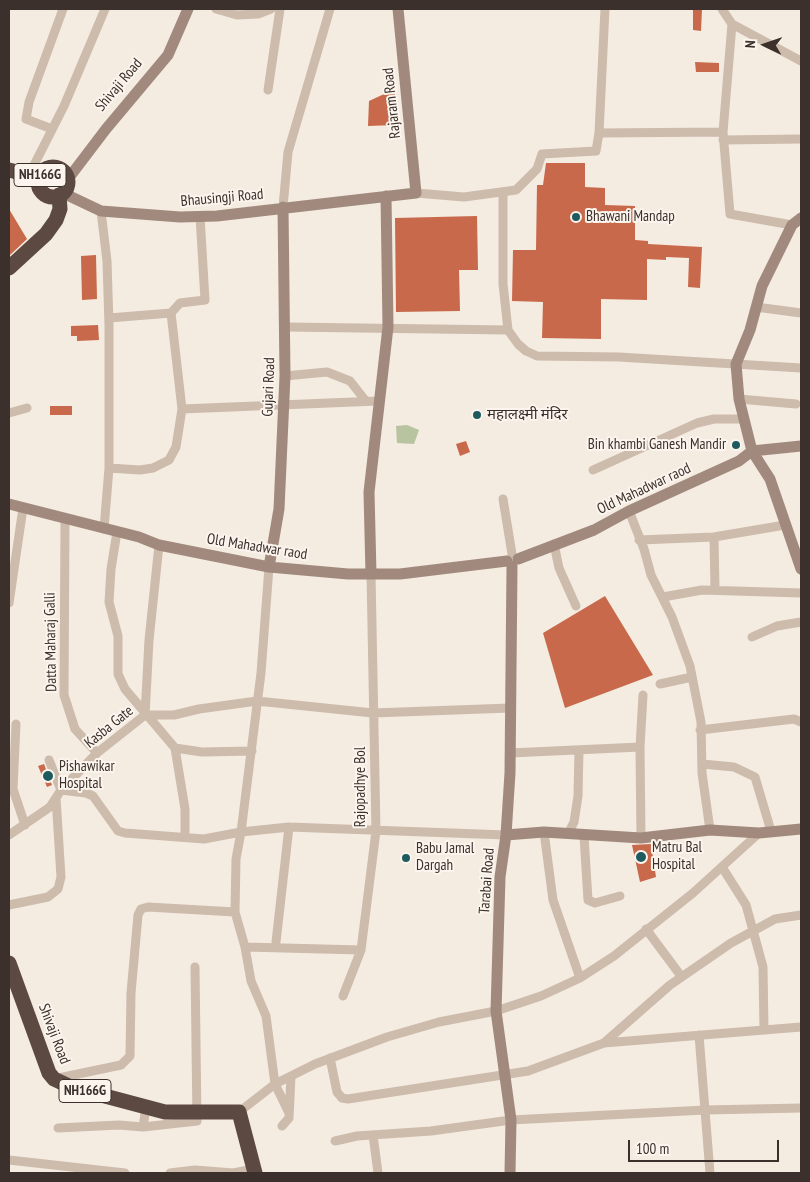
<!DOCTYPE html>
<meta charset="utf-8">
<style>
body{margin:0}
#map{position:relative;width:810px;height:1182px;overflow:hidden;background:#f4ebe1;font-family:"PT Sans Narrow",sans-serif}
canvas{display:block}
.frame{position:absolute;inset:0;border:10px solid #3b302b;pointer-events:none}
.north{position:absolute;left:740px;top:20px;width:50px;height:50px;-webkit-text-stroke:4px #fbf5ee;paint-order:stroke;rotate:273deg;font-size:14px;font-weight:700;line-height:20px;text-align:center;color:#3b302b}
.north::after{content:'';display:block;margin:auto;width:18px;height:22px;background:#3b302b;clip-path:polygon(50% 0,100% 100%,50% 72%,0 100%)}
.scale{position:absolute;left:628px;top:1140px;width:151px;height:22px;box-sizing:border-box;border:2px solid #3b302b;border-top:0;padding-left:6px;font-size:15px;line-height:18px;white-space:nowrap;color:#3b302b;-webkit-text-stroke:4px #fbf5ee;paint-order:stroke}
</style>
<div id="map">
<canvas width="810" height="1182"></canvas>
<div class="frame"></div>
<div class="north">N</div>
<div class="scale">100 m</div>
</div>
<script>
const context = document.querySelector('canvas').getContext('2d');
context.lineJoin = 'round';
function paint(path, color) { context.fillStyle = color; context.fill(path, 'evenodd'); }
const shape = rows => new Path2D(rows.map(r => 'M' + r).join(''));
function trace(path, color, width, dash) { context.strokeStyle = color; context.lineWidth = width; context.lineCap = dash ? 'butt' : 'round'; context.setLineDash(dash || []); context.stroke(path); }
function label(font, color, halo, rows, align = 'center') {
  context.font = font + ' "PT Sans Narrow","Noto Sans Devanagari",sans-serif'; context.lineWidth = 4; context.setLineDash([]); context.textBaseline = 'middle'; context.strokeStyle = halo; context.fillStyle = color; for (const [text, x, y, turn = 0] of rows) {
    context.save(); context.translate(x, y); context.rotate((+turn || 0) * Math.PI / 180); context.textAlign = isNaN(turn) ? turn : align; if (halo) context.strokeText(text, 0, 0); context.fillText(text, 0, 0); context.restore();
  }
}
const green = shape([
 [407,425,419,430,414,444,397,443,396,426]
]);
const building = shape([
 [693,9,702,9,701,31,693,30],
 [695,62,719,63,719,72,696,72],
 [395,89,395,125,368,126,369,101],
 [546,163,585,163,585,187,605,188,605,205,635,206,635,240,648,241,648,244,702,247,700,288,688,287,689,258,666,257,666,260,647,259,647,300,601,299,601,339,542,338,543,302,512,301,513,250,536,250,537,185,543,185],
 [9,209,27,239,9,256],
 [477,216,478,270,459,270,460,311,396,312,395,218],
 [96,255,97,299,82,300,81,256],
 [98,325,99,340,77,341,77,336,71,336,71,326],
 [50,406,72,406,72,415,50,415],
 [466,441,470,452,460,456,456,444],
 [605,596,653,675,565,708,543,633],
 [44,764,52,785,47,787,38,766],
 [651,844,656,877,640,882,632,845]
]);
const street = shape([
 [216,9,237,15,258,14,271,9],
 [722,9,732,24,801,61],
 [732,24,723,132,730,214,792,225],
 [268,90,280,9],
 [52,129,26,119,29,102,63,9],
 [599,133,723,132],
 [723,140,801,139],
 [29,175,64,106,105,9],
 [503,192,503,284,508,330,518,344,526,351,537,356,619,357,801,368],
 [416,193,464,197,516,190,537,169,542,154,596,151,599,133,605,9],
 [283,207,288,152,330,9],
 [101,211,107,261,109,325,109,468,104,529],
 [756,307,801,313],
 [109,318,171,313],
 [286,327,508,330],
 [285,376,327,372,350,381,365,400],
 [739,399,796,404],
 [182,409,378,401],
 [9,413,27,408],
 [109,468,140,470,153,468,169,460,176,447,182,409,171,313,180,303,205,300,200,216],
 [593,470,697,423,714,419,743,419],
 [503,499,512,554],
 [629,511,644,549,651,575,672,617,690,666,701,722,702,773,710,830],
 [65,520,64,695,75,729,97,753],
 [117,532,111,569,109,602,118,636,118,674,125,689,175,748,185,809,185,836],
 [639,540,714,537],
 [554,544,559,568,576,606],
 [269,567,261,673,241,832,289,827,506,835],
 [715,590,714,537,785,525],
 [663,597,702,590,801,593],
 [9,603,23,508],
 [752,637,777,626,801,622],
 [660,684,692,677],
 [145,715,174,715,199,709,257,701,373,713,510,708],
 [16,724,13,789,25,825],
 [700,730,794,719,801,722],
 [640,747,643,695],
 [175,748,202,752,252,751],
 [510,753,640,747,641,838],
 [49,760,61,790,86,793,93,796,118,831,125,833,204,839,241,832,236,859,235,912,245,947,251,981,266,1016,275,1084,289,1113],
 [702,764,734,767,755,777,771,831],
 [544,832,553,900,580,978],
 [568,834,574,822,578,796,579,750],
 [9,835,50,807,61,790,97,753,145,715,149,640,159,545],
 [584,836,588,900,595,903,620,896],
 [722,867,746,905,763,967,764,1030],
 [9,905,48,897,58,889,61,877,56,798],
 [646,929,681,976],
 [276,942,289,827],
 [245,947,361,950],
 [343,996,361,950,376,831,371,574],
 [699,1035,710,1173],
 [604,1043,670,985,731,943,775,919,801,915],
 [330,1058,337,1092,342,1098,348,1099,528,1071,604,1043,801,1027],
 [54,1079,121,1065,130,1056,131,993,138,915,141,909,148,907,235,912],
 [239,1112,275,1084,315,1064,387,1037,439,1022,496,1011,541,996,580,978,614,956,693,893,759,833],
 [282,1126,289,1118,291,1076],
 [143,1127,146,1107],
 [58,1128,119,1125,143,1127,197,1121,195,967],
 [373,1135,378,1173],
 [335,1141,357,1136,431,1131,511,1120,705,1110,801,1108],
 [9,1160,125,1173],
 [170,1173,195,1170,233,1173,254,1169]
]);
const secondary = shape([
 [68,179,106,129,168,55,188,9],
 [63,193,101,211,180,217,217,216,416,193,398,9],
 [801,218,792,225,762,286,750,330,736,364,739,399,752,451,770,479,801,569],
 [752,451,801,446],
 [9,504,139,537,159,545,269,567,348,574,400,574,507,561],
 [518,559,594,530,629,511,739,461,752,451],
 [269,567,279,509,285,376,283,207],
 [371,574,369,492,388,327,386,196],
 [506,835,544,832,641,838,710,830,759,833,801,829],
 [510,1173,511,1120,496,1011,500,877,506,835,510,773,512,566]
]);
const highway = shape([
 '38 182a15 15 0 1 1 30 0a15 15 0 1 1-30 0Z',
 [9,170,29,175,39,180],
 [9,268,46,234,56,220,60,209,59,195],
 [9,963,49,1073,54,1079,71,1087,165,1112,239,1112,255,1173]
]);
const markers = [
 [576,217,5,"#1f5a5e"],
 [477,415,5,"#1f5a5e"],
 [736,445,5,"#1f5a5e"],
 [48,776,6,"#1f5a5e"],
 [641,857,6,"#1f5a5e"],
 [406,858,5,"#1f5a5e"]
];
const shields = [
 [40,175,52],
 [85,1091,52]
];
const shieldNames = [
 ["NH166G",40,175],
 ["NH166G",85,1091]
];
const streetNames = [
 ["Shivaji Road",119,85,-50],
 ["Rajaram Road",392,103,-96],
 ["Bhausingji Road",222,198,-5],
 ["Gujari Road",269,387,-88],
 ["Old Mahadwar raod",644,489,-25],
 ["Old Mahadwar raod",257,547,9],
 ["Datta Maharaj Galli",51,642,-91],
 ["Kasba Gate",109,727,-39],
 ["Rajopadhye Bol",361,787,-90],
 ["Tarabai Road",487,881,-86],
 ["Shivaji Road",54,1034,69]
];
const poiNames = [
 ["Bhawani Mandap",586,217],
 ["महालक्ष्मी मंदिर",487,415],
 ["Bin khambi Ganesh Mandir",726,445,"right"],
 ["Pishawikar",59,767],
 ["Hospital",59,784],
 ["Matru Bal",652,848],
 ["Hospital",652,865],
 ["Babu Jamal",416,849],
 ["Dargah",416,866]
];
paint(green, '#b8c4a0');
paint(building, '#c8694b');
trace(street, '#cdbbac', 9);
trace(secondary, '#a18a7d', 11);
trace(highway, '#5c4a42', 15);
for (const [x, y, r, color] of markers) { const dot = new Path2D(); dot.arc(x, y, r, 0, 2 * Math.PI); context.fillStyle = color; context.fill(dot); trace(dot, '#fbf5ee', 2); }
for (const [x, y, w] of shields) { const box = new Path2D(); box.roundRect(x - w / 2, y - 11.5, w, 23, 4); context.fillStyle = '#fbf5ee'; context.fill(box); trace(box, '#3b302b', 1); }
label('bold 14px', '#3b302b', null, shieldNames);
label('15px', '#3b302b', '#fbf5ee', streetNames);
label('15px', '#3b302b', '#fbf5ee', poiNames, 'left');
</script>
